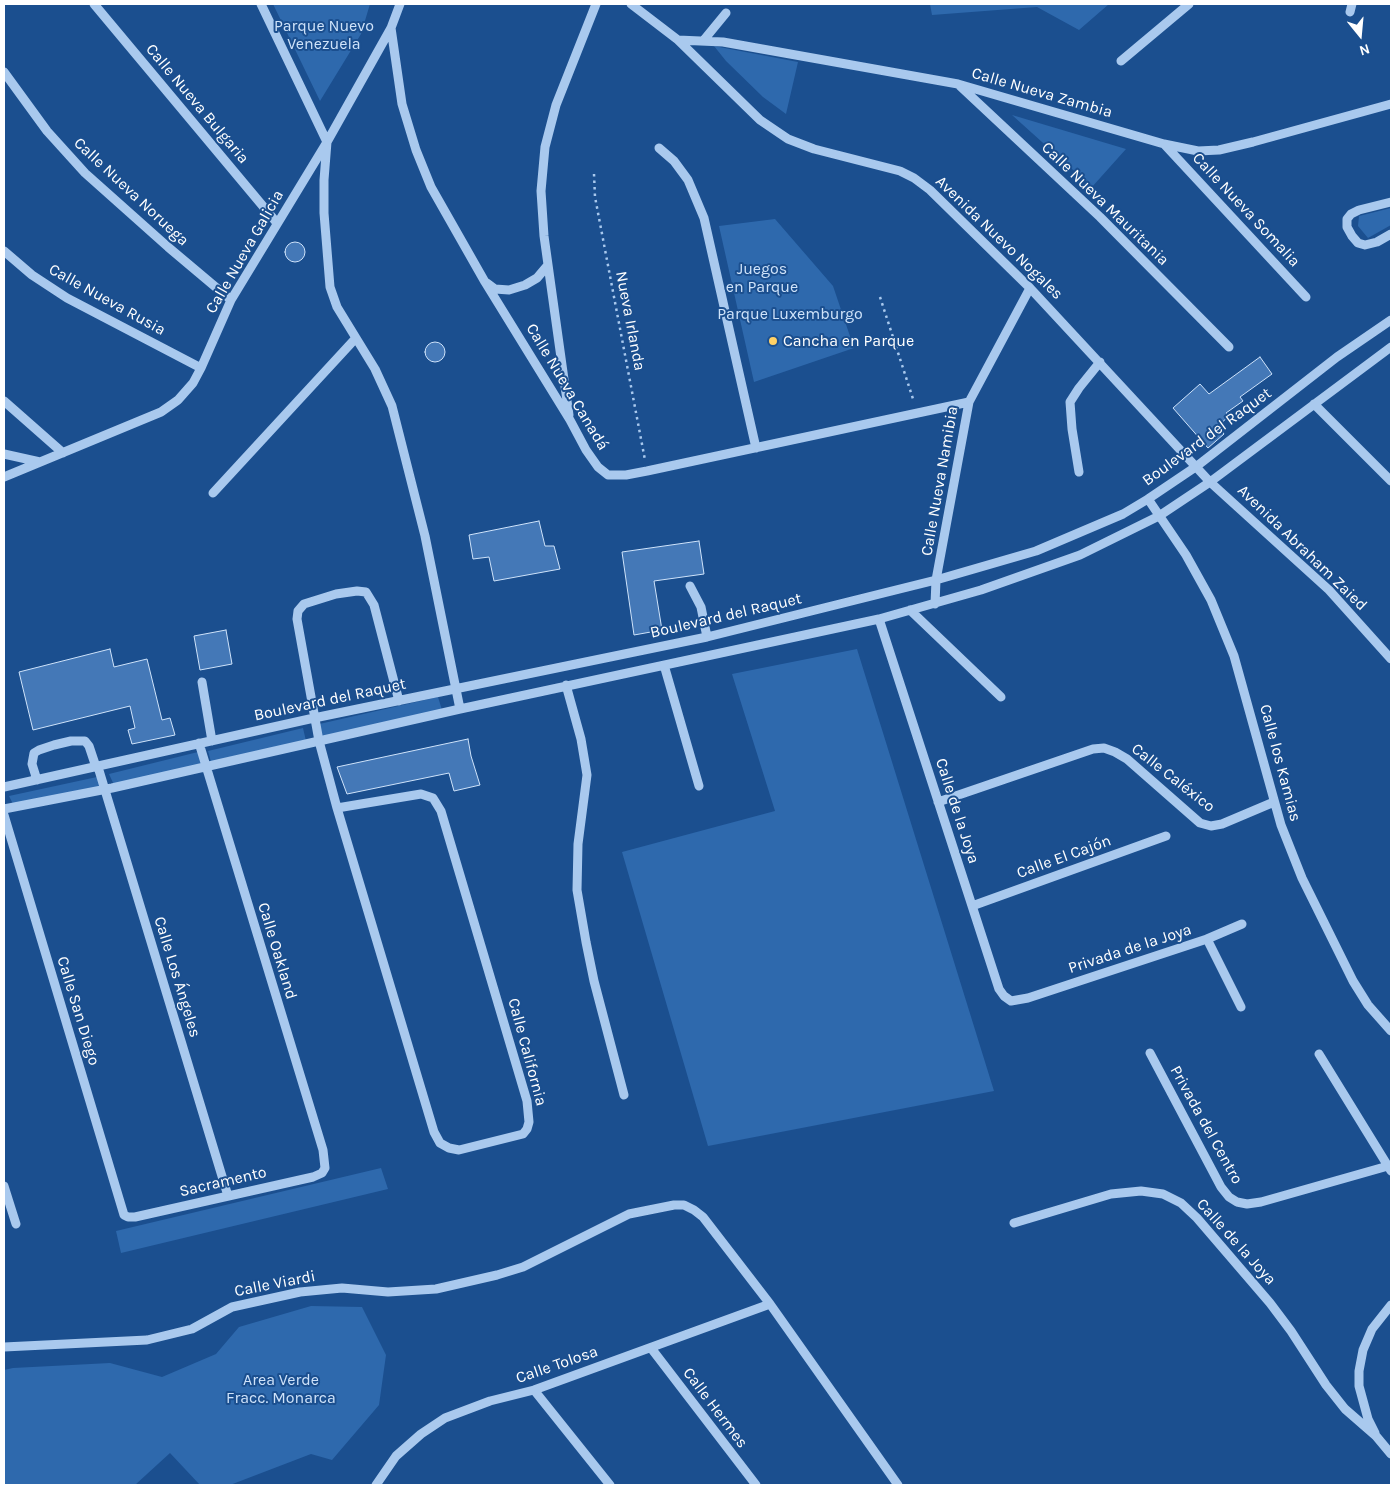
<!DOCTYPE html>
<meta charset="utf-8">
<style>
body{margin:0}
#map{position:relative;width:1395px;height:1489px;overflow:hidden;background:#1b4f8f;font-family:Karla,sans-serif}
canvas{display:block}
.frame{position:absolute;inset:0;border:5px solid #fff;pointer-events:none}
.north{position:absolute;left:1335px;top:10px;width:50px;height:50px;-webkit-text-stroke:4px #1b4f8f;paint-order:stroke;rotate:163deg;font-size:14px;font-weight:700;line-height:20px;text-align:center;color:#fff}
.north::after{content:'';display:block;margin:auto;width:18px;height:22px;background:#fff;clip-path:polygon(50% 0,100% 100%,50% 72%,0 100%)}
</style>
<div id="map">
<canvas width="1395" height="1489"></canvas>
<div class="frame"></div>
<div class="north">N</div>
</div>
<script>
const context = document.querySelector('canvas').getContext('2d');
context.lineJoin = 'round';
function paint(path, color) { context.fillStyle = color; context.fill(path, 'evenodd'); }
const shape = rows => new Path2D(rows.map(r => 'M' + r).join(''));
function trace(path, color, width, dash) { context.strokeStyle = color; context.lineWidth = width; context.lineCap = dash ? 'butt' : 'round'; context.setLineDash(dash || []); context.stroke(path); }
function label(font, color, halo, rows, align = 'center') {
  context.font = font + ' Karla,sans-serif'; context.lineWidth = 4; context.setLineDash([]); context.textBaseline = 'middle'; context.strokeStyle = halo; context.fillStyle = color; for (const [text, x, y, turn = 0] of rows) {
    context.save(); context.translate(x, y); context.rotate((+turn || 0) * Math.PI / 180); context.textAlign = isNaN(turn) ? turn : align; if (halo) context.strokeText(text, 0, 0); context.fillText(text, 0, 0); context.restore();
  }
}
const green = shape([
 [273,4,370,4,361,34,320,101],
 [930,4,1109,4,1079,30,1037,7,932,15],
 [714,46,798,62,786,114,763,97,726,61],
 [1012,115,1126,149,1092,187],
 [1391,208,1391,225,1368,238,1358,226,1359,216],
 [775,219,833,286,854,348,754,382,719,226],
 [857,649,994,1091,708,1146,622,852,775,811,732,674],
 [438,697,442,710,318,738,315,725],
 [303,728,306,741,211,762,208,751],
 [198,752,202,764,114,785,109,774],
 [97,777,101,788,15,808,9,796],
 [381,1168,388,1189,121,1253,116,1231],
 [311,1306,362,1307,386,1355,379,1405,332,1460,311,1454,230,1485,200,1485,170,1453,135,1485,4,1485,4,1370,13,1368,110,1363,162,1377,216,1354,239,1327]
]);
const building = shape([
 '285 252a10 10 0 1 1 20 0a10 10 0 1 1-20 0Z',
 '425 352a10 10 0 1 1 20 0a10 10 0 1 1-20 0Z',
 [1260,357,1272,374,1240,397,1243,401,1226,413,1229,416,1218,426,1224,434,1208,448,1173,408,1200,384,1209,394,1260,357],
 [539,521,545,546,554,546,560,569,494,581,489,557,473,559,469,535,539,521],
 [699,541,704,574,654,581,662,630,634,635,622,552,699,541],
 [226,630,232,664,200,670,194,636,226,630],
 [110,649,114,667,147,659,162,720,170,718,175,735,132,744,128,730,135,728,130,706,33,730,19,672,110,649],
 [468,739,471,756,480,785,454,791,449,773,347,794,337,767,468,739]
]);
const path = shape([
 [594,174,595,197,645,460],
 [880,297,914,402]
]);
const minor = shape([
 [94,4,277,223],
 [261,4,327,142,324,180,324,213,330,287,337,307,375,369,392,406,425,536,460,709],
 [631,4,678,40,760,120,788,139,814,149,900,171,914,178,930,190,1030,288,1210,482,1329,590,1391,659],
 [1350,12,1352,4],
 [391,28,402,104,416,150,431,187,485,282,570,420,586,450,598,467,608,475,626,475,647,471,969,402],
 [678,40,723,42,958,84,1164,144,1198,151,1219,150,1253,142,1391,104],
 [703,41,726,13],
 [1121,61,1189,4],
 [4,72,47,131,85,173,168,247,231,300],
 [960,86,1100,217,1229,347],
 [1164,144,1306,297],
 [659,148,674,161,688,180,704,218,756,448],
 [1391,202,1359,210,1351,214,1347,219,1347,227,1352,236,1358,243,1365,245,1377,242,1391,234],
 [4,251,32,275,67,298,201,368],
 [487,283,495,289,509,290,525,285,537,278,548,265],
 [4,401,63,453],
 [1314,404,1391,481],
 [569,415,544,236,541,191,545,147,556,105,596,4],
 [4,454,40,462],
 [1079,472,1072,429,1070,402,1079,388,1100,362],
 [4,477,161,412,178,400,193,383,201,368,231,300,327,142,391,28,400,4],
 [213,493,355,339],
 [1148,499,1186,555,1211,600,1234,656,1281,825,1302,878,1353,981,1368,1005,1391,1031],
 [690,586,701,607,707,637],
 [935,604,936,580,969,402,1030,288],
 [910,610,1001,697],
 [879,619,999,989,1004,996,1011,1001,1028,998,1207,939,1241,1007],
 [664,665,699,786],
 [202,682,212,741],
 [566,685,581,739,587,775,578,844,577,890,586,942,594,981,624,1095],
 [98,767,228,1196],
 [37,780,32,764,34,753,39,750,54,745,71,741,85,741,89,746,96,767],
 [4,787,314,718,707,637,936,580,1036,551,1123,514,1148,499,1197,466,1337,357,1391,320],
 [938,802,1093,749,1104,748,1115,752,1127,759,1200,823,1211,826,1222,824,1274,802],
 [337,808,421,794,433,798,441,811,527,1101,529,1122,527,1129,523,1134,459,1150,449,1148,440,1143,434,1132,337,808,319,741,297,619,298,611,304,604,336,594,357,591,366,592,374,605,399,701],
 [4,809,112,788,460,709,879,619,981,590,1080,555,1159,516,1210,482,1391,347],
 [4,815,124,1215,128,1217,135,1217,313,1177,322,1173,325,1168,323,1150,199,743],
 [972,906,1166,836],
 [1207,939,1242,924],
 [1150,1053,1221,1187,1229,1197,1237,1202,1247,1204,1261,1202,1388,1166],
 [1319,1054,1391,1171],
 [4,1186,16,1224],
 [1014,1223,1111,1194,1141,1191,1163,1194,1181,1203,1197,1218,1270,1303,1291,1331,1326,1385,1345,1409,1376,1436,1391,1454],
 [4,1347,147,1340,192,1329,232,1307,300,1292,342,1288,388,1292,436,1289,497,1275,523,1267,629,1214,674,1205,684,1205,694,1210,703,1217,770,1304,898,1485],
 [651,1348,756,1485],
 [534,1390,610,1485],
 [1375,1433,1368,1419,1359,1386,1359,1371,1363,1350,1372,1329,1391,1305],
 [376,1485,396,1456,421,1434,445,1418,490,1401,534,1390,770,1304]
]);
const markers = [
 [773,341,5,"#ffd166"]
];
const parkNames = [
 ["Parque Nuevo",324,26],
 ["Venezuela",324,44],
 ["Juegos",762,269],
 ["en Parque",762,287],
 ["Parque Luxemburgo",790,314],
 ["Area Verde",281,1380],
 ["Fracc. Monarca",281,1398]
];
const streetNames = [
 ["Calle Nueva Zambia",1042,93,16],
 ["Calle Nueva Bulgaria",197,104,50],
 ["Calle Nueva Noruega",131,192,43],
 ["Calle Nueva Mauritania",1105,204,44],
 ["Calle Nueva Somalia",1246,210,47],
 ["Avenida Nuevo Nogales",999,238,44],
 ["Calle Nueva Galicia",245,252,-60],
 ["Calle Nueva Rusia",107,300,29],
 ["Nueva Irlanda",630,321,79],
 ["Calle Nueva Canadá",567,387,59],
 ["Boulevard del Raquet",1207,437,-36],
 ["Calle Nueva Namibia",940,481,-80],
 ["Avenida Abraham Zaied",1302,548,44],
 ["Boulevard del Raquet",726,616,-13],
 ["Boulevard del Raquet",330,700,-12],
 ["Calle los Kamias",1280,763,75],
 ["Calle Caléxico",1173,778,38],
 ["Calle de la Joya",957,811,72],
 ["Calle El Cajón",1064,857,-20],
 ["Privada de la Joya",1130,949,-18],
 ["Calle Oakland",277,951,73],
 ["Calle Los Ángeles",177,977,73],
 ["Calle San Diego",78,1011,73],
 ["Calle California",527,1052,75],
 ["Privada del Centro",1206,1125,61],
 ["Sacramento",223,1182,-13],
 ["Calle de la Joya",1236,1242,48],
 ["Calle Viardi",275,1284,-11],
 ["Calle Tolosa",557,1365,-19],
 ["Calle Hermes",715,1408,53]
];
const poiNames = [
 ["Cancha en Parque",783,341]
];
paint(green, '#2e69ad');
paint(building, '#4478b7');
trace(building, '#cfe3fa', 1);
trace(path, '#a9c9ee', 2.5, [2.5, 4]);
trace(minor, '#a9c9ee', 9);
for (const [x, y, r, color] of markers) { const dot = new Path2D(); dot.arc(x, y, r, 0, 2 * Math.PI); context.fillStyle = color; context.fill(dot); trace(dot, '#1b4f8f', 2); }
label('16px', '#cfe3fa', '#1b4f8f', parkNames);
label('16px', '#fff', '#1b4f8f', streetNames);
label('16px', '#fff', '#1b4f8f', poiNames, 'left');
</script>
